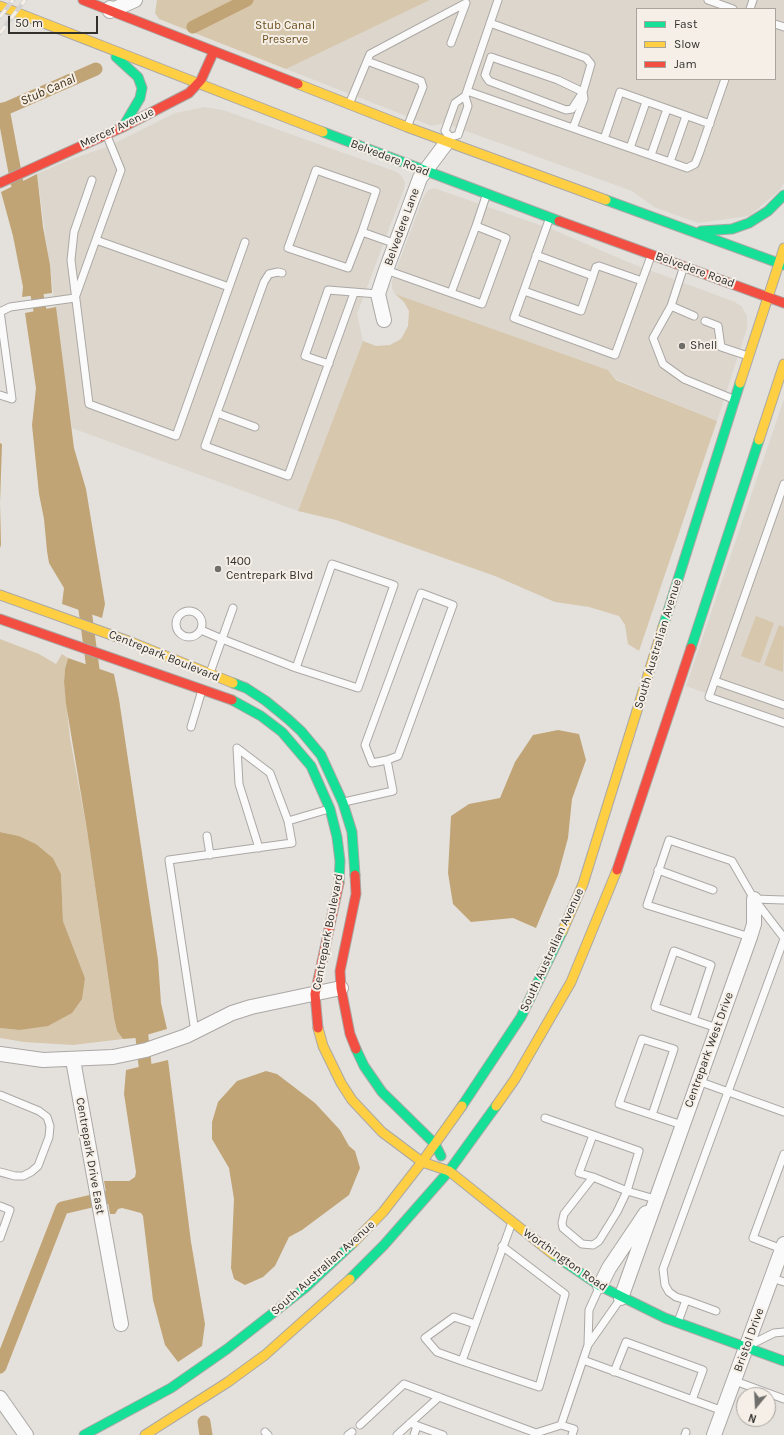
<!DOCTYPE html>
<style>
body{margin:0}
#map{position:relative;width:784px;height:1435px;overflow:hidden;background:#e4e1dd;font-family:Karla,sans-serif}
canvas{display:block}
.legend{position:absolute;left:636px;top:8px;width:140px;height:72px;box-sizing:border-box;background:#f5efe7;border:1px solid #a7a39d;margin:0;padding:5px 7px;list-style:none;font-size:12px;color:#32302d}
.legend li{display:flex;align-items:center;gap:8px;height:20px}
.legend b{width:20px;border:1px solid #a7a39d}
.north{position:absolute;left:736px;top:1387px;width:40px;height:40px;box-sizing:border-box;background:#f5efe7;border:1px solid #a7a39d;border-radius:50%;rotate:198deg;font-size:11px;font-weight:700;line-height:16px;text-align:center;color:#32302d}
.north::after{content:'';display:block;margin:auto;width:14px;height:18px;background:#706e6b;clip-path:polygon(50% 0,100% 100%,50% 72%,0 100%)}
.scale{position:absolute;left:8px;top:16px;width:90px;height:18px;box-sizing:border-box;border:2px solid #32302d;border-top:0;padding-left:5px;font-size:12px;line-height:14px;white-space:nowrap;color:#32302d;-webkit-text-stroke:3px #f5efe7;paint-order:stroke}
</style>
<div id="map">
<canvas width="784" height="1435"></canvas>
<ul class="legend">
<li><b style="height:5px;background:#16e098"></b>Fast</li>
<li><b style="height:5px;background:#ffcf43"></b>Slow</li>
<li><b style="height:5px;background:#f24e42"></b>Jam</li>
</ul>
<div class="north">N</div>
<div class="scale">50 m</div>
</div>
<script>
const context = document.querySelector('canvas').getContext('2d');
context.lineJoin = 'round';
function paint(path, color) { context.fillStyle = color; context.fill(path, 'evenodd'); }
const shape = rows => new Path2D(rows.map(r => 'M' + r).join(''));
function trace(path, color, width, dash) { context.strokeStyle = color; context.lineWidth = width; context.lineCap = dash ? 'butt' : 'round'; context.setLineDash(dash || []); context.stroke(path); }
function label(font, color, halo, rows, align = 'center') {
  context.font = font + ' Karla,sans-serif'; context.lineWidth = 4; context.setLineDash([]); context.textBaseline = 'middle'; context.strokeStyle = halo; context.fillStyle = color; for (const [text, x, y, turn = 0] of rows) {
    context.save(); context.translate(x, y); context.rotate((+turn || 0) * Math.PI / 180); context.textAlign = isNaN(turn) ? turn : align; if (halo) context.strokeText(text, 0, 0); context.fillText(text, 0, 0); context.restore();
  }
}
const built = shape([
 [430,0,784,0,784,183,779,191,749,216,698,223,654,207,632,191,444,123,432,126,286,69],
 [637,9,775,9,775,79,637,79],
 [204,107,223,110,397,172,401,175,405,182,404,189,357,314,363,341,298,511,72,428,37,174,69,160,109,146,175,113],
 [434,188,554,230,630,263,735,302,742,307,747,316,747,328,717,421,616,379,608,370,395,294,392,289,392,281,423,198,428,190],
 [784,399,784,721,686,686]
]);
const green = shape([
 [157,0,430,0,286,69,159,19,155,13],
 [395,294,608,370,616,380,717,421,639,651,628,644,625,625,619,616,589,607,555,602,495,576,336,520,298,511,363,341,376,346,390,345,401,339,408,326,409,311,404,302],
 [756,616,774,623,760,663,741,656],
 [779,625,784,627,783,672,764,665],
 [0,639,39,654,56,664,62,654,68,658,65,669,64,682,70,738,87,830,114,1018,117,1031,123,1039,73,1045,24,1042,0,1038,0,1028,19,1030,85,978,63,921,61,874,53,858,36,844,19,836,0,832]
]);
const water = shape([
 [37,174,43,227,50,265,52,293,22,297,23,287,13,236,1,192],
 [56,307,74,448,86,489,105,604,102,618,62,604,64,588,49,563,47,551,44,519,39,494,32,425,36,388,25,313],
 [0,443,2,444,0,503,1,545,0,548],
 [68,658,114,674,119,699,158,960,161,1003,167,1029,136,1038,123,1039,117,1031,114,1018,87,830,66,704,64,682,65,669],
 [558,730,579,734,586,760,572,799,568,838,558,875,536,928,513,918,471,922,453,904,448,873,451,816,469,804,500,798,515,762,533,735],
 [0,832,19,836,36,844,53,858,61,874,63,921,85,978,82,999,72,1013,48,1026,19,1030,0,1028],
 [168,1060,191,1242,205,1324,202,1346,178,1362,165,1345,153,1300,143,1216,141,1213,122,1208,118,1209,115,1214,110,1214,104,1181,129,1181,135,1177,136,1172,124,1094,126,1070],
 [266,1071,277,1074,315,1103,340,1130,349,1146,355,1151,360,1168,349,1195,302,1230,289,1237,275,1266,263,1277,245,1285,234,1279,231,1268,234,1199,229,1168,212,1139,212,1122,218,1102,237,1081]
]);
const canal = shape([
 [193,27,247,0],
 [3,109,17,183],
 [0,111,96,69],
 [34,279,43,326],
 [83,595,95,684],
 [140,1019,147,1083],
 [0,1367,62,1208,109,1197],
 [204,1422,206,1435]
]);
const lane = shape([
 [708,0,733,9],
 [750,9,753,0],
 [490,23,586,58,591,64,583,92,572,109,566,110,489,81,485,75,491,57,558,80,583,92],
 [775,24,784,27],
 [367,61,421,81,423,87,408,125],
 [467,91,687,168,695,164,699,154,725,79],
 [466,94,498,0],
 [350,102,370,54,466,3,451,43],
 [573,128,584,99,583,92],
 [450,137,445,131,455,103,465,96,468,106,458,135,451,137],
 [604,139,620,92,710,124],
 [630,148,646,102],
 [651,155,667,109],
 [670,162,686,116],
 [92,180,74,232,71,260,89,404,176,436,245,242],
 [549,220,514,318,615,355,651,256],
 [476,226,486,196],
 [362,232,348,268,288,248,316,170,376,191,362,232,396,244],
 [96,240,229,287],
 [683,269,671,306,694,316],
 [386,270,451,293,482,304,506,238,476,226,451,293],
 [282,273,278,272,269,274,264,282,205,446,288,476,354,293],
 [593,276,596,267,599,266,642,281],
 [524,291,581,311,593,276,536,255],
 [671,306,653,338,663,364,684,379,733,399],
 [0,312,10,307,75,298,121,170,107,136],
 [705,321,718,326,721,347,748,356],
 [329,364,305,356,328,290,378,294],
 [0,395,12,399,0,311],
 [217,413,255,427],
 [784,484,709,697,784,723],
 '176 624a13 13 0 1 1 26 0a13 13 0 1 1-26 0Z',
 [201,630,222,639,233,608],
 [210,673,222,639,296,668,358,688,394,585,332,564,296,668],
 [715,681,784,705],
 [191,727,202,690],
 [344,802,393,791,387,760,398,756,453,605,421,593,365,745,372,763,387,760],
 [207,836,210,855],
 [259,848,239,784,237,748,270,773,288,821],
 [658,870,713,890],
 [754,899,784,900],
 [750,937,647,905,669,840,732,861,754,899,784,938],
 [693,1020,711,965,674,951,655,1007,717,1028],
 [195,1032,169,860,292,843,288,821,329,809],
 [698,1081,784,1112],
 [0,1095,39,1111,47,1117,50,1126,49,1137,38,1166,31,1172,23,1176,15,1176,0,1172],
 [652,1115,674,1049,642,1039,619,1104,682,1125],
 [545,1118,639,1151,627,1191,593,1177,564,1214,562,1223,563,1228,582,1244,593,1245,599,1241,617,1212,627,1191,655,1199],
 [593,1177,579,1173,593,1135],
 [0,1206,10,1210,0,1238],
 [782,1249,753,1238,784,1154],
 [772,1278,784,1282],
 [686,1300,716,1311],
 [678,1322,686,1300,676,1297,669,1292,665,1285,663,1269,784,939],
 [475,1324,454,1317,425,1338,437,1352,462,1361,512,1222],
 [588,1345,589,1310,599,1288],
 [750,1345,774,1333,784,1332],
 [583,1360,723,1411],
 [462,1361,539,1387,565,1294,502,1246],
 [614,1372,626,1342,703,1370,692,1400],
 [735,1381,784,1399],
 [410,1423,443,1435],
 [360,1425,404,1384,536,1433,561,1425,588,1345,621,1298],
 [561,1425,574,1429,572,1435],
 [265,1432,268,1435],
 [348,1435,352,1432],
 [397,1435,439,1397],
 [414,1435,417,1426],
 [685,1435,686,1432]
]);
const street = shape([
 [110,8,110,11,135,0],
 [384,320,378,294,386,270,420,178,447,142],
 [0,1054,43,1060,113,1057,146,1050,186,1036,232,1013,251,1007,341,988],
 [73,1060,121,1324],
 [600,1286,609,1268,646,1213],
 [621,1298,750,937,754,924,754,899],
 [0,1398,26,1435],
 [714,1435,784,1244]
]);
const fast = shape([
 [116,57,138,77,142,88,140,98,123,127],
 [323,132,559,221],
 [606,200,784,265],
 [701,231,732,229,749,223,768,211,784,195],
 [663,627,740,383],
 [691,648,759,440],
 [233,683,246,688,266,701,288,719,301,731,321,755,343,803,352,832,355,875],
 [232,700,261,716,282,732,311,766,330,809,337,837,340,861,339,883],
 [356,1049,364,1066,382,1092,435,1144,441,1156],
 [462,1106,521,1017,562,932],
 [554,1255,600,1286,665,1318,784,1361],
 [350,1279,384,1245,449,1171,496,1106],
 [84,1435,171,1388,227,1349,305,1288,353,1243]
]);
const slow = shape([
 [0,6,323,132],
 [298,84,407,127,606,200],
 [740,383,784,248],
 [759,440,784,364],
 [0,595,131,642,233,683],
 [562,932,583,884,663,627],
 [318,1028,323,1046,341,1083,352,1100,382,1132,422,1162,449,1171,554,1255],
 [496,1106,515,1079,571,982,617,870],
 [353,1243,383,1212,422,1162,462,1106],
 [145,1435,228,1382,265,1355,350,1279]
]);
const jam = shape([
 [83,0,298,84],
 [0,183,123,127,189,93,201,80,214,51],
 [559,221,784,303],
 [0,619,232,700],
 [617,870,691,648],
 [355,875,356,894,340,971,341,988,350,1034,356,1049],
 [318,1028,315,994,339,883]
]);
const rail = shape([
 [0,17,13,0],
 [0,33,25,0]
]);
const markers = [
 [682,346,4,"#706e6b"],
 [218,569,4,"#706e6b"]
];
const parkNames = [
 ["Stub Canal",285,26],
 ["Preserve",285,40]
];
const streetNames = [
 ["Mercer Avenue",117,128,-25],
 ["Belvedere Road",390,158,21],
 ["Belvedere Lane",402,227,-70],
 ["Belvedere Road",695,270,20],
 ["South Australian Avenue",658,644,-73],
 ["Centrepark Boulevard",164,656,22],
 ["Centrepark Boulevard",328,932,-79],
 ["South Australian Avenue",552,950,-65],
 ["Centrepark West Drive",709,1050,-70],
 ["Centrepark Drive East",90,1156,80],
 ["Worthington Road",565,1260,35],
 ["South Australian Avenue",323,1268,-42],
 ["Bristol Drive",749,1340,-70]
];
const poiNames = [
 ["Shell",690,346],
 ["1400",226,562],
 ["Centrepark Blvd",226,576]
];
const waterNames = [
 ["Stub Canal",48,90,-24]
];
paint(built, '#dcd6cc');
paint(green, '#d7c7ad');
paint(water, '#c0a475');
trace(canal, '#c0a475', 13);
trace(lane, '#aba8a5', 9);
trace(street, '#aba8a5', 16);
trace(fast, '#aba8a5', 11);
trace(slow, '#aba8a5', 11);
trace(jam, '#aba8a5', 11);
trace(lane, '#fbfafa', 7);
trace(street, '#fbfafa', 14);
trace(fast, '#16e098', 9);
trace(slow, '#ffcf43', 9);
trace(jam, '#f24e42', 9);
trace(rail, '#d4d3d2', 4.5);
trace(rail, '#f5efe7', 3, [9]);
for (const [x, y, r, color] of markers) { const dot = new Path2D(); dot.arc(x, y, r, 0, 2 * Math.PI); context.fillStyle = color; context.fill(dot); trace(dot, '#f5efe7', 1.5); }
label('12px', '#6c4f1e', '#f5efe7', parkNames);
label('12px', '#32302d', '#f5efe7', streetNames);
label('12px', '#32302d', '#f5efe7', poiNames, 'left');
label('italic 13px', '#402e11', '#f5efe7', waterNames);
</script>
